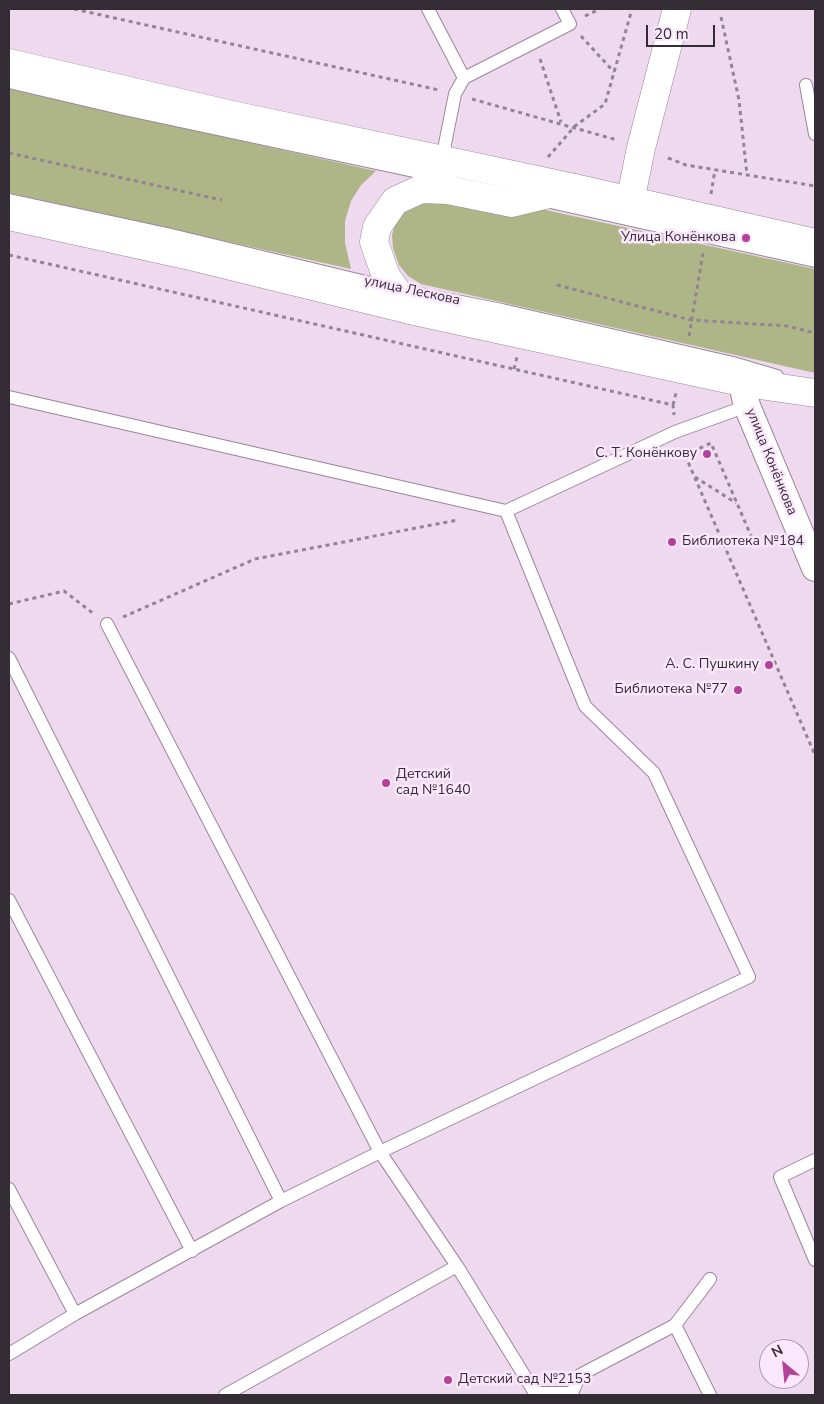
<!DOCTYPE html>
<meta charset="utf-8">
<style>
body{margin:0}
#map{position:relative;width:824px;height:1404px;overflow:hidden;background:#eed9ee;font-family:"Nunito Sans",sans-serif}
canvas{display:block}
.frame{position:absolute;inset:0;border:10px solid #342c34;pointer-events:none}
.north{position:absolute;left:759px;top:1339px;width:50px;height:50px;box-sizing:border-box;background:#fbe7fb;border:1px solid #ab9cab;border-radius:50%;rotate:332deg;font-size:14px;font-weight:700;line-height:20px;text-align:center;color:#342c34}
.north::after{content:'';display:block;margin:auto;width:18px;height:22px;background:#b6419a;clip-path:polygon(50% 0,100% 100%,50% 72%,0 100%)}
.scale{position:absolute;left:646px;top:25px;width:69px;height:22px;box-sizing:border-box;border:2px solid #342c34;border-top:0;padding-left:6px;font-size:15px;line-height:18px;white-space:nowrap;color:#342c34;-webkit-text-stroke:4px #fbe7fb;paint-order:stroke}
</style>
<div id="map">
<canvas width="824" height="1404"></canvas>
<div class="frame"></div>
<div class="north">N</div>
<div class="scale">20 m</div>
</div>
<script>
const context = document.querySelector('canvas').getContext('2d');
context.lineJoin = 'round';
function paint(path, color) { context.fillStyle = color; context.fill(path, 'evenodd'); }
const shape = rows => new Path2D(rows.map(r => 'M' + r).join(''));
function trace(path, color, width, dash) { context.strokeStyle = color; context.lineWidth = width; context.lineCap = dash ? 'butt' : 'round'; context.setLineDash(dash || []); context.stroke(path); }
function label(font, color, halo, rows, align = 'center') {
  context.font = font + ' "Nunito Sans",sans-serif'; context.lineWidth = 5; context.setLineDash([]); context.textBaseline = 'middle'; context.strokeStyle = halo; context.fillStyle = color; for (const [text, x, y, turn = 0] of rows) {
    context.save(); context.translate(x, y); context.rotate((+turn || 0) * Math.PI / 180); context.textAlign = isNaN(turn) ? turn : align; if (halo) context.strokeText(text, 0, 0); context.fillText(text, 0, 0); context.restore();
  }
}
const green = shape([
 [9,89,376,171,361,185,351,201,345,221,345,243,351,269,9,193],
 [421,197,541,209,815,269,815,373,421,284,408,276,399,265,393,248,392,235,397,218]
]);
const path = shape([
 [74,9,439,90],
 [585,16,600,9],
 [721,17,739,100,747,175],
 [581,36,614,72],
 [540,59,561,122],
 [472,99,617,140],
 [9,153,222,200],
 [548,157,575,126,605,104,632,9],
 [668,158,686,165,815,186],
 [711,194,715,170],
 [9,255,673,405,674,415],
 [557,285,691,320,787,326,815,333],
 [689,336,703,253],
 [514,369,517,357],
 [673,405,676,393],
 [682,448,815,755],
 [685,455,711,443,755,545],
 [695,477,736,503],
 [9,604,64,591,94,614],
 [123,617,255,559,458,520]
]);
const service = shape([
 [428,9,464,78,570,24,562,9],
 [9,82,124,109,451,179],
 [806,85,815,134],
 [442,159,455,94,464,78],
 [9,200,167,234,395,289,502,310,733,363,777,376],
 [546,201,815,261],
 [9,397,506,511,675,432,747,406],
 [107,624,380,1152,457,1266,535,1393,572,1393],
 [9,658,281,1201],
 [9,900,192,1251],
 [815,1160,780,1177,815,1260],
 [9,1189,75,1314],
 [675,1325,710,1395],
 [9,1354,75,1314,281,1201,380,1152,749,977,654,773,585,706,506,511],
 [225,1395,457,1266],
 [573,1395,572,1393,580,1375,675,1325,710,1279]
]);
const minor = shape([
 [746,383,744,393,747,406,815,568]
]);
const tertiary = shape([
 [630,202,641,148,677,9],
 [410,310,386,276,374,242,377,227,395,201,421,189,448,190,512,203,574,188]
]);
const secondary = shape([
 [9,63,232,115,574,188,815,243],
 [9,216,186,255,410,310,746,383,815,393]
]);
const markers = [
 [746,238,5,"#b6419a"],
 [707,454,5,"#b6419a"],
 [672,542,5,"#b6419a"],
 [769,665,5,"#b6419a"],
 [738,690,5,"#b6419a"],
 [386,783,5,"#b6419a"],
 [448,1380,5,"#b6419a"]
];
const poiNames = [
 ["Улица Конёнкова",736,238],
 ["С. Т. Конёнкову",697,454],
 ["Библиотека №184",682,542,"left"],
 ["А. С. Пушкину",759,665],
 ["Библиотека №77",728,690],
 ["Детский",396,775,"left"],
 ["сад №1640",396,791,"left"],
 ["Детский сад №2153",458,1380,"left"]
];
const streetNames = [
 ["улица Лескова",412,291,12],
 ["улица Конёнкова",771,462,68]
];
paint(green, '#aeb687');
trace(service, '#9a879a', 14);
trace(minor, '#9a879a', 28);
trace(tertiary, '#9a879a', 29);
trace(secondary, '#9a879a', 29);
trace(path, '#928492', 3, [4, 4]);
trace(service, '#fff', 12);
trace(minor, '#fff', 26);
trace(tertiary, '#fff', 28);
trace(secondary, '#fff', 28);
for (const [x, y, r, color] of markers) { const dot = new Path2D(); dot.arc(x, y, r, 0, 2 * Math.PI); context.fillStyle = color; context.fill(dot); trace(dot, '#fbe7fb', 2); }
label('14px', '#342c34', '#fbe7fb', poiNames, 'right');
label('14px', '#342c34', '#fbe7fb', streetNames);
</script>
